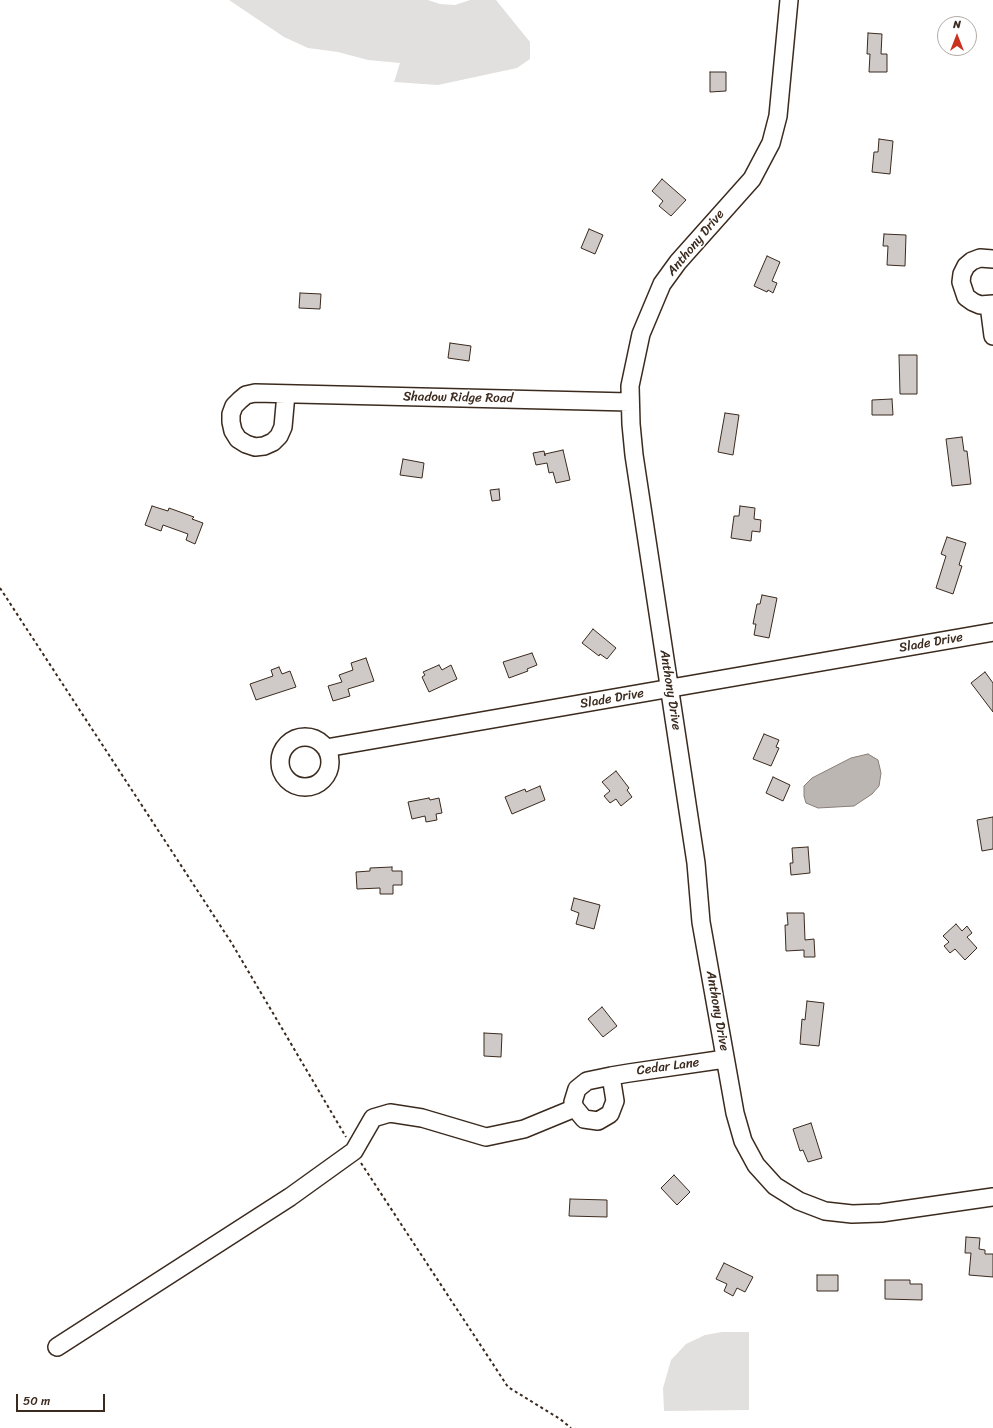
<!DOCTYPE html>
<style>
body{margin:0}
#map{position:relative;width:993px;height:1428px;overflow:hidden;background:#fff;font-family:Sriracha,sans-serif}
canvas{display:block}
.north{position:absolute;left:937px;top:16px;width:40px;height:40px;box-sizing:border-box;background:#fff;border:1px solid #b1aaa5;border-radius:50%;rotate:0deg;font-size:11px;font-weight:700;line-height:16px;text-align:center;color:#3b2a1e}
.north::after{content:'';display:block;margin:auto;width:14px;height:18px;background:#c8321e;clip-path:polygon(50% 0,100% 100%,50% 72%,0 100%)}
.scale{position:absolute;left:16px;top:1394px;width:89px;height:18px;box-sizing:border-box;border:2px solid #3b2a1e;border-top:0;padding-left:5px;font-size:12px;line-height:14px;white-space:nowrap;color:#3b2a1e;-webkit-text-stroke:3px #fff;paint-order:stroke}
</style>
<div id="map">
<canvas width="993" height="1428"></canvas>
<div class="north">N</div>
<div class="scale">50 m</div>
</div>
<script>
const context = document.querySelector('canvas').getContext('2d');
context.lineJoin = 'round';
function paint(path, color) { context.fillStyle = color; context.fill(path, 'evenodd'); }
const shape = rows => new Path2D(rows.map(r => 'M' + r).join(''));
function trace(path, color, width, dash) { context.strokeStyle = color; context.lineWidth = width; context.lineCap = dash ? 'butt' : 'round'; context.setLineDash(dash || []); context.stroke(path); }
function label(font, color, halo, rows, align = 'center') {
  context.font = font + ' Sriracha,sans-serif'; context.lineWidth = 3; context.setLineDash([]); context.textBaseline = 'middle'; context.strokeStyle = halo; context.fillStyle = color; for (const [text, x, y, turn = 0] of rows) {
    context.save(); context.translate(x, y); context.rotate((+turn || 0) * Math.PI / 180); context.textAlign = isNaN(turn) ? turn : align; if (halo) context.strokeText(text, 0, 0); context.fillText(text, 0, 0); context.restore();
  }
}
const green = shape([
 [229,0,428,0,440,4,455,5,470,0,496,0,530,42,530,59,517,68,438,85,394,82,400,63,368,60,338,52,308,48,284,37],
 [722,1332,749,1332,749,1410,664,1411,663,1388,671,1360,686,1344,705,1335]
]);
const water = shape([
 [868,754,878,760,881,773,879,786,872,794,854,806,818,808,806,803,804,796,804,786,812,778,851,758,868,754]
]);
const building = shape([
 [868,33,882,34,881,54,887,54,887,72,869,72,870,54,867,54,868,33],
 [710,72,726,72,726,91,710,92,710,72],
 [879,139,893,141,890,174,872,172,874,152,878,152,879,139],
 [662,179,686,200,671,216,659,206,663,201,652,191,662,179],
 [589,229,603,235,595,254,581,248,589,229],
 [884,234,906,235,905,266,887,265,888,246,883,246,884,234],
 [767,256,780,262,772,281,777,283,773,293,768,290,767,292,754,286,767,256],
 [300,293,321,294,320,309,299,308,300,293],
 [450,343,471,346,469,361,448,358,450,343],
 [899,355,917,355,917,394,900,394,899,355],
 [892,399,893,415,872,415,872,400,892,399],
 [725,413,739,415,733,455,718,452,725,413],
 [962,437,964,451,967,451,971,484,952,486,946,439,962,437],
 [563,450,570,480,556,483,553,472,549,473,547,463,536,465,533,453,544,451,545,456,545,454,563,450],
 [403,459,424,463,422,478,400,475,403,459],
 [499,489,500,500,492,501,490,490,499,489],
 [152,506,168,511,169,508,194,517,192,519,203,523,195,544,186,540,188,534,163,525,161,531,145,525,152,506],
 [740,506,755,508,754,519,761,520,760,532,752,531,751,541,731,538,734,516,739,516,740,506],
 [947,537,966,543,959,565,962,566,953,594,936,588,946,556,941,554,947,537],
 [762,595,777,598,769,638,754,635,756,624,753,624,757,604,760,604,762,595],
 [593,629,616,648,607,659,600,654,599,656,582,643,593,629],
 [532,653,537,665,527,669,528,671,509,678,503,662,532,653],
 [366,658,374,681,348,689,350,696,333,701,328,686,342,682,339,675,353,670,351,663,366,658],
 [439,665,442,670,451,665,457,679,429,692,422,677,425,675,423,672,439,665],
 [279,667,282,674,290,671,296,687,256,700,250,684,273,676,271,670,279,667],
 [985,672,993,683,993,712,971,683,985,672],
 [764,734,779,740,776,747,779,748,771,766,753,759,764,734],
 [616,771,629,788,627,790,632,797,621,806,616,799,610,803,604,796,610,791,602,782,616,771],
 [773,777,790,785,783,801,766,793,773,777],
 [540,786,545,800,512,814,505,797,525,789,526,792,540,786],
 [429,798,430,800,439,798,442,813,436,814,437,820,426,822,425,816,412,819,408,802,429,798],
 [993,817,993,849,982,851,977,820,993,817],
 [808,847,810,873,791,875,790,863,793,863,792,848,808,847],
 [392,867,392,871,402,871,402,885,393,885,393,894,380,894,380,888,357,889,356,872,370,871,370,868,392,867],
 [574,898,600,905,594,929,576,924,579,913,571,910,574,898],
 [787,913,804,913,805,940,814,939,815,957,804,957,804,950,786,951,785,925,788,925,787,913],
 [956,924,962,931,967,926,972,933,967,937,977,948,965,960,955,949,950,953,944,946,949,942,943,936,956,924],
 [807,1001,824,1003,819,1046,800,1044,802,1019,805,1020,807,1001],
 [602,1007,617,1026,603,1037,588,1019,602,1007],
 [484,1033,502,1034,501,1057,484,1056,484,1033],
 [811,1123,822,1158,808,1162,803,1150,800,1151,793,1129,811,1123],
 [674,1175,690,1192,677,1205,661,1188,674,1175],
 [570,1199,607,1200,607,1217,569,1216,570,1199],
 [966,1237,980,1238,979,1249,985,1250,985,1254,993,1254,993,1277,969,1275,971,1253,965,1253,966,1237],
 [724,1263,753,1277,745,1292,737,1288,733,1296,724,1291,727,1284,716,1279,724,1263],
 [817,1275,838,1275,838,1291,817,1291,817,1275],
 [885,1280,910,1280,910,1284,922,1284,922,1300,885,1299,885,1280]
]);
const path = shape([
 [0,588,231,942,346,1137],
 [361,1163,508,1387,560,1419,571,1428]
]);
const minor = shape([
 [789,0,778,116,771,143,752,179,678,262,662,284,641,334,630,386,631,424,634,455,696,863,701,922,735,1113,743,1141,756,1165,775,1186,799,1201,825,1211,852,1214,881,1213,993,1197],
 [993,259,980,258,972,261,966,266,962,274,961,282,966,297,973,302,980,305,993,304],
 [989,305,993,336],
 [286,394,283,427,279,436,273,442,264,446,255,447,246,444,238,439,233,431,231,422,231,414,234,406,240,400,246,395,255,393,629,402],
 '280 762a25 25 0 1 1 50 0a25 25 0 1 1-50 0Z',
 [326,748,993,632],
 [611,1076,615,1101,610,1114,598,1121,584,1119,575,1108,573,1102,577,1089,587,1081,611,1076,629,1073,725,1059],
 [57,1347,290,1197,354,1151,373,1118,390,1113,422,1118,486,1137,524,1129,575,1108]
]);
const streetNames = [
 ["Anthony Drive",696,243,-50],
 ["Shadow Ridge Road",458,398,1],
 ["Slade Drive",931,643,-10],
 ["Anthony Drive",670,690,81],
 ["Slade Drive",612,699,-10],
 ["Anthony Drive",717,1011,80],
 ["Cedar Lane",668,1067,-8]
];
paint(green, '#e2e0de');
paint(water, '#bcb6b3');
trace(water, '#887e77', 1);
paint(building, '#cfcac7');
trace(building, '#3b2a1e', 1);
trace(minor, '#3b2a1e', 20);
trace(path, '#3b2a1e', 2, [3, 3]);
trace(minor, '#fff', 17);
label('13px', '#3b2a1e', '#fff', streetNames);
</script>
